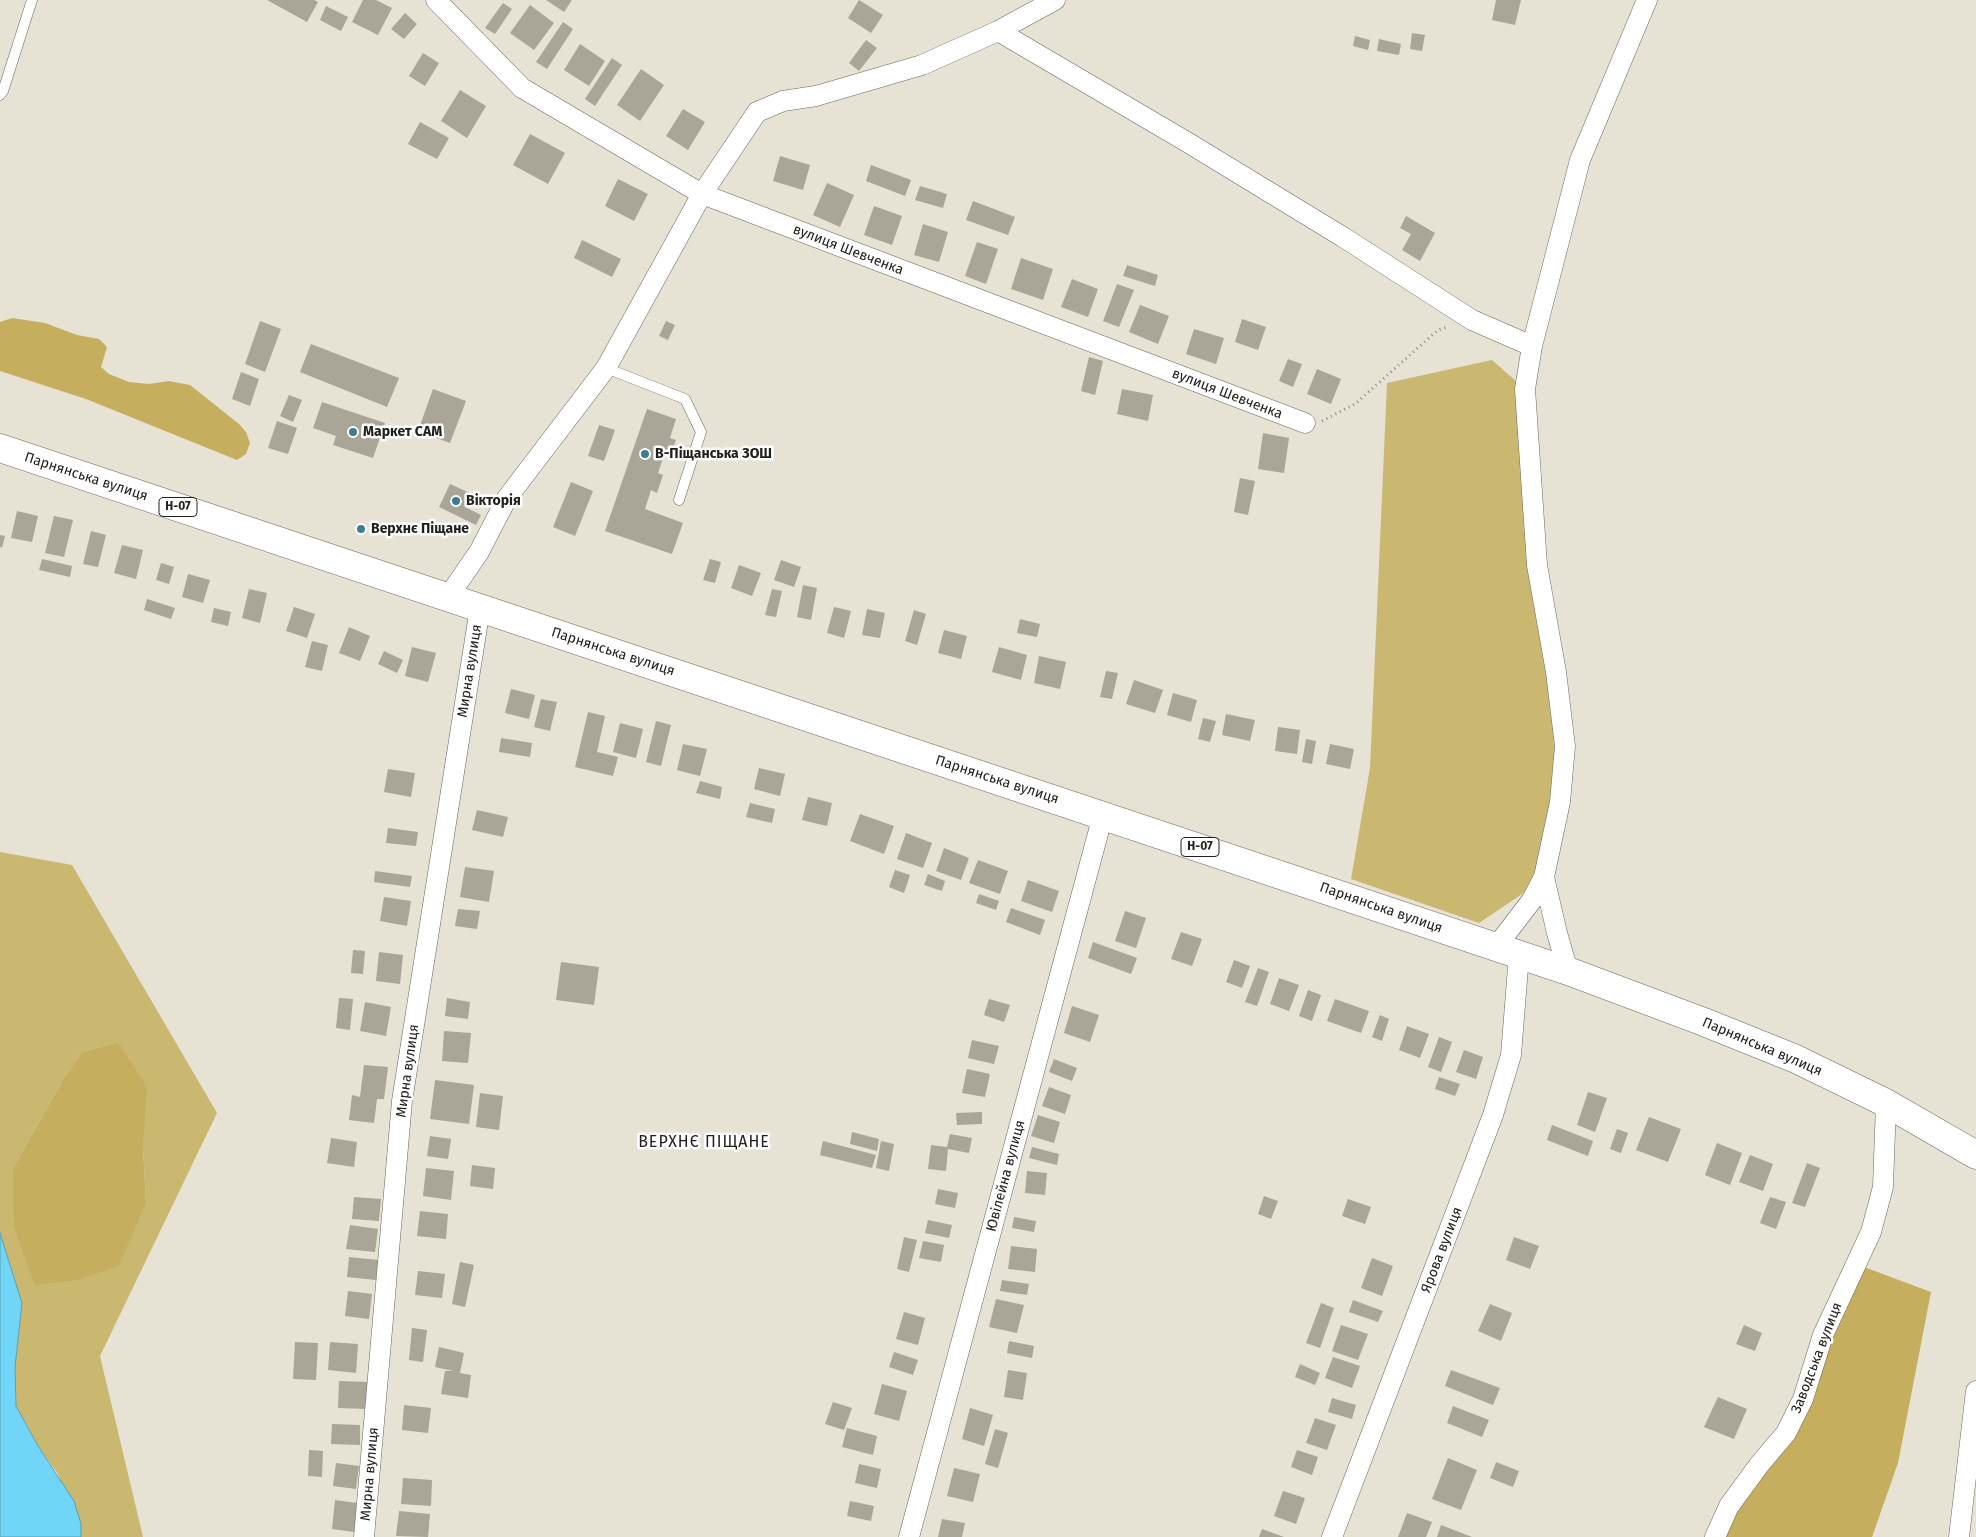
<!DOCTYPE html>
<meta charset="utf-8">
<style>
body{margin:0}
canvas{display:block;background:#e6e2d4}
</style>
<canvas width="1976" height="1537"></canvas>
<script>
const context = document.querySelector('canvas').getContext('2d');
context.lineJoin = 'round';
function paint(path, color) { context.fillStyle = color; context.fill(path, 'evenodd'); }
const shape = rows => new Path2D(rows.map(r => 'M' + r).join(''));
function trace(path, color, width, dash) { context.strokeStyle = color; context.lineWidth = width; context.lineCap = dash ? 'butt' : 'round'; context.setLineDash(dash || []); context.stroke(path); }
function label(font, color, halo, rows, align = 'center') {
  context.font = font + ' "Fira Sans",sans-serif'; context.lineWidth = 5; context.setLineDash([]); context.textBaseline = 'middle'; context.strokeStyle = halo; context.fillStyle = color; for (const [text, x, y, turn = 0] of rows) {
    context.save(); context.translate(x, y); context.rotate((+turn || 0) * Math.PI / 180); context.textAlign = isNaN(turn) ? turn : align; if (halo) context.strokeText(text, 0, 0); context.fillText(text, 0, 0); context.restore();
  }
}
const green = shape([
 [1492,360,1525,389,1565,745,1544,877,1528,890,1479,923,1351,879,1370,768,1387,383],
 [0,852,72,865,217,1113,100,1356,143,1537,81,1537,81,1524,58,1474,38,1446,16,1406,15,1367,22,1303,0,1233],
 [118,1042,143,1148,146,1202,13,1168,64,1078,82,1052]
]);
const forest = shape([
 [12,318,45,323,77,335,99,339,107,347,101,367,109,374,129,382,149,384,169,381,190,385,239,424,246,432,250,443,246,454,237,460,86,399,0,371,0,322],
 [118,1042,147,1087,143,1148,146,1202,119,1266,77,1280,35,1285,14,1228,13,1168,64,1078,82,1052],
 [1856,1264,1931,1292,1898,1463,1872,1537,1715,1537,1786,1433]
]);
const water = shape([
 [0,1233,22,1303,15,1367,16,1406,38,1446,74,1501,81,1524,81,1537,0,1537,0,1233]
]);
const building = shape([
 [267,0,314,0,318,2,307,22],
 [363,0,376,0,392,8,378,35,352,22],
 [546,0,572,0,564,12],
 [859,0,883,15,871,33,848,18],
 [1496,0,1521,0,1515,25,1492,20],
 [503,3,512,9,495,34,485,28],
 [530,5,554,23,534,50,510,33],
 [326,6,348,17,341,31,320,20],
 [405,13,417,24,404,39,391,29],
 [563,22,573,29,547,69,536,62],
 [1412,33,1425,35,1422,51,1410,49],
 [1355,36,1370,40,1368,50,1353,46],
 [1379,39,1401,44,1399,55,1377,51],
 [866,40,877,48,859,71,849,63],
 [580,44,605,61,589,86,564,70],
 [423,53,439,63,425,86,409,76],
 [612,58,622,65,595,106,585,99],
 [641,69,664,85,640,121,617,105],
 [460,90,486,106,467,138,441,121],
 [683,109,705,122,688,150,666,136],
 [420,122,449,138,437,159,408,144],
 [530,134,565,153,548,184,513,165],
 [780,156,810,165,803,190,773,181],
 [871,165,911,180,905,196,866,181],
 [618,179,648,194,634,221,605,206],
 [827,183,854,195,840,227,813,215],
 [920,186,947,194,943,208,915,200],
 [973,201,1015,217,1008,235,966,220],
 [874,206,902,216,892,245,864,235],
 [1406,216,1435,233,1420,261,1402,250,1411,234,1400,228],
 [923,224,948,232,939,262,914,255],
 [582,240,621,259,612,277,574,258],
 [977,242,998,249,986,284,965,276],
 [1021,258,1053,269,1043,300,1011,289],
 [1127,265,1158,275,1155,286,1123,276],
 [1072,279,1098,289,1088,317,1061,307],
 [1117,284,1134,290,1119,327,1103,321],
 [1140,305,1169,316,1158,344,1129,332],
 [1242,319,1266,327,1258,350,1235,342],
 [260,321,281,329,265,372,245,364],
 [666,321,675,325,668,340,659,336],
 [1194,329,1224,338,1216,364,1186,354],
 [311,344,399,378,387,407,300,372],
 [1089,357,1103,361,1095,395,1081,391],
 [1288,359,1302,364,1293,387,1279,381],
 [1317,369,1341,379,1331,404,1307,394],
 [241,372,259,379,250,406,232,399],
 [433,389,466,401,450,443,418,431],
 [1122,389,1153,395,1148,421,1117,414],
 [289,395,302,400,293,422,280,416],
 [322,402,385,423,373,458,333,445,336,436,313,428],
 [647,409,676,419,670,438,676,440,671,454,665,452,658,473,663,475,657,493,651,490,645,509,683,523,672,554,605,531],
 [277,421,297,428,288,454,268,448],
 [599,425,615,430,604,461,588,456],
 [1263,433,1289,438,1284,473,1258,469],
 [1240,478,1255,481,1248,515,1234,512],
 [571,482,593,491,575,536,553,527],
 [450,484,474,495,467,508,481,515,476,525,439,507],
 [17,511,38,516,32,542,11,538],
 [54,516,73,520,64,557,45,553],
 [91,531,106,535,98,567,83,564],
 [0,535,5,536,2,548,0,547],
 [122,545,143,550,136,579,114,573],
 [42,559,72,566,70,577,39,570],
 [710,559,721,562,715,583,703,580],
 [781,560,801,567,794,587,774,580],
 [161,563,174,567,169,584,156,580],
 [739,565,761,573,752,596,731,588],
 [188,574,210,580,203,603,182,597],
 [803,585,817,588,811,620,797,617],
 [249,589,267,593,260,623,242,618],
 [772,589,782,591,776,617,765,615],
 [147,599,175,608,171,619,144,610],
 [294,607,315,614,307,638,286,631],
 [834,607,851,611,844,638,827,633],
 [214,608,231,612,228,626,211,622],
 [867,609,885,613,880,638,862,635],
 [914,610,926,614,917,645,905,641],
 [1020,619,1040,624,1037,637,1017,633],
 [349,627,370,636,360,661,339,653],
 [944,630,967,636,961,659,938,653],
 [312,641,328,645,322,671,305,667],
 [412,647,436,653,428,682,405,676],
 [999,647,1027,655,1021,680,992,672],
 [384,651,403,660,397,673,378,664],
 [1039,656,1066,662,1060,689,1034,683],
 [1106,671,1118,673,1112,699,1100,697],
 [1134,680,1163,690,1155,713,1126,704],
 [511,689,535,695,529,719,505,713],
 [1173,693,1197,700,1191,722,1167,715],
 [541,699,557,702,550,731,534,727],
 [588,712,605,716,597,752,618,757,613,776,575,767],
 [1226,714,1255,720,1250,741,1222,735],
 [1203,718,1216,721,1210,742,1198,739],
 [656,721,671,725,661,766,646,762],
 [620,723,643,729,636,758,613,752],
 [1278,727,1300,730,1297,754,1275,751],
 [501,738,532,743,530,757,499,752],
 [1306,739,1316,741,1312,764,1302,762],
 [683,744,707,749,700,776,677,770],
 [1330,744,1354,749,1350,769,1326,764],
 [759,768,785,774,780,796,754,789],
 [388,769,415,773,411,797,384,792],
 [700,781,722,787,720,799,696,793],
 [808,797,832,803,827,826,802,820],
 [750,803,775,809,772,823,746,817],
 [477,810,508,817,503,837,472,830],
 [860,814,894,826,884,854,850,841],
 [388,828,418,832,416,846,386,843],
 [906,833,932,843,923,868,897,859],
 [944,848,969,858,961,880,936,871],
 [978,860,1008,871,1000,894,969,883],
 [465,867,494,871,489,902,460,897],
 [895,870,910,875,904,893,889,887],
 [375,871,412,876,410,887,374,882],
 [928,874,945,881,942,891,924,885],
 [1028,880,1059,891,1052,912,1021,901],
 [979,894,999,901,996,910,976,903],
 [384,897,411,901,407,926,380,921],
 [1011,908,1045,920,1040,935,1006,922],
 [458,909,480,911,477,929,455,926],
 [1125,911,1146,918,1136,948,1115,941],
 [1181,932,1202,939,1192,966,1171,959],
 [1093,942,1137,958,1131,974,1088,958],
 [353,950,365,951,363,974,351,973],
 [379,952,403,955,400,984,376,981],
 [1234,960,1250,966,1242,988,1226,982],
 [561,962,599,967,594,1005,556,1000],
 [1258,968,1269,972,1257,1006,1245,1002],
 [1279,978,1299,985,1289,1011,1270,1004],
 [1308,990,1321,995,1312,1021,1299,1016],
 [339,998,353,999,350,1030,336,1028],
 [447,998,470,1002,468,1019,445,1016],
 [989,999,1010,1005,1004,1022,984,1015],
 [1335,999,1369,1011,1361,1033,1327,1021],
 [365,1002,391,1007,386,1036,360,1031],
 [1072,1006,1099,1015,1090,1042,1064,1033],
 [1380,1015,1389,1019,1382,1041,1372,1037],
 [1407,1026,1429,1034,1420,1058,1399,1050],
 [444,1031,471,1033,468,1063,442,1061],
 [1439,1037,1452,1042,1441,1072,1428,1067],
 [972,1040,999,1046,994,1064,968,1058],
 [1464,1050,1483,1057,1476,1079,1456,1072],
 [1054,1059,1077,1068,1072,1081,1049,1072],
 [364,1065,388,1067,384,1099,377,1099,374,1123,349,1120,352,1095,360,1097],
 [967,1069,990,1074,985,1097,962,1093],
 [1439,1077,1460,1084,1455,1096,1435,1089],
 [435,1080,474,1085,469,1124,430,1119],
 [1049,1087,1071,1095,1065,1114,1042,1106],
 [1588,1092,1607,1098,1595,1132,1577,1125],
 [480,1093,503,1096,499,1130,476,1127],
 [982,1112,982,1124,957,1125,956,1113],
 [1038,1115,1060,1122,1054,1143,1031,1136],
 [1649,1117,1681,1129,1668,1162,1636,1150],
 [1552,1125,1593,1141,1588,1156,1547,1140],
 [1617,1129,1628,1133,1621,1153,1610,1149],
 [852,1132,879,1139,877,1151,850,1144],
 [950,1134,972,1138,969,1153,948,1149,946,1171,928,1169,931,1145,947,1147],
 [430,1136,451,1139,448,1159,427,1156],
 [331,1138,357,1142,354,1167,327,1163],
 [823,1141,876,1155,872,1168,820,1155],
 [881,1141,894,1144,889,1171,876,1168],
 [1717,1143,1742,1153,1730,1185,1705,1175],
 [1032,1147,1059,1154,1057,1165,1029,1158],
 [1750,1155,1773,1164,1763,1191,1739,1182],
 [1807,1163,1820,1168,1805,1207,1792,1203],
 [472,1165,495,1168,493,1189,470,1186],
 [426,1168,454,1171,451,1200,423,1196],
 [1027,1171,1047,1173,1045,1195,1025,1193],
 [938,1189,958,1193,955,1208,935,1204],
 [1264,1196,1278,1201,1271,1219,1258,1214],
 [354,1197,381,1199,379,1221,352,1219],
 [1770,1197,1786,1202,1776,1229,1760,1223],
 [1348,1199,1371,1207,1365,1224,1342,1216],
 [420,1211,448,1214,446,1239,417,1236],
 [1014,1217,1036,1221,1034,1232,1012,1228],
 [928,1220,952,1225,949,1238,925,1233],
 [350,1225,378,1229,375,1252,346,1249],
 [904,1237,917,1240,909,1272,897,1269],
 [1514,1237,1539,1246,1530,1269,1506,1260],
 [923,1241,944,1245,941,1262,919,1258],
 [1011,1246,1037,1249,1035,1272,1008,1269],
 [349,1257,378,1260,376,1280,347,1277],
 [1372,1258,1393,1266,1382,1296,1361,1288],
 [460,1262,474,1265,465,1307,452,1304],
 [418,1271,445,1274,442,1298,415,1295],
 [1002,1280,1029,1284,1027,1295,1000,1291],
 [348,1291,372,1294,369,1319,345,1316],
 [996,1299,1024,1305,1017,1333,989,1327],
 [1353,1300,1383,1311,1378,1322,1349,1312],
 [1321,1303,1334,1308,1320,1348,1306,1343],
 [1490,1304,1512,1313,1501,1341,1478,1331],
 [904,1312,925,1318,918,1345,896,1339],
 [1341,1325,1368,1334,1358,1360,1332,1351],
 [1744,1325,1762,1333,1755,1351,1736,1344],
 [412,1328,427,1330,423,1362,409,1360],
 [1009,1341,1034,1346,1032,1358,1007,1353],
 [295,1342,318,1343,316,1380,293,1379],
 [330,1342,358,1344,356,1373,328,1370],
 [439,1347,464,1353,460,1373,471,1375,468,1398,441,1394,445,1371,453,1371,435,1367],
 [894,1352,918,1360,913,1375,889,1367],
 [1333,1357,1360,1366,1352,1388,1325,1378],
 [1300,1364,1320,1373,1315,1385,1295,1377],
 [1008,1370,1027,1373,1023,1400,1004,1397],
 [1451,1370,1500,1388,1493,1405,1445,1386],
 [339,1381,369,1382,368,1409,338,1408],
 [882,1384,907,1391,899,1421,874,1414],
 [1718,1397,1747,1409,1734,1439,1704,1427],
 [1332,1398,1356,1405,1352,1419,1328,1412],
 [833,1402,852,1408,844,1430,825,1424],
 [404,1405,431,1408,428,1433,402,1430],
 [1453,1406,1489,1420,1482,1437,1447,1423],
 [970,1408,993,1415,984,1446,962,1439],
 [1315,1418,1336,1425,1327,1450,1306,1443],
 [332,1424,360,1425,360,1445,331,1444],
 [847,1428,877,1436,873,1455,842,1447],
 [995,1429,1008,1433,998,1468,985,1464],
 [309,1450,323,1451,322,1477,308,1476],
 [1297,1450,1318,1457,1312,1475,1291,1467],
 [1448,1458,1477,1470,1461,1510,1432,1499],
 [1496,1462,1519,1471,1513,1487,1490,1478],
 [336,1463,359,1466,356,1489,333,1486],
 [859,1464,881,1469,877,1488,855,1483],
 [954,1468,980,1474,973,1502,947,1496],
 [403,1478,432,1480,431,1506,401,1504],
 [1283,1491,1305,1498,1296,1524,1274,1516],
 [335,1500,357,1503,354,1532,332,1529],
 [850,1501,874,1506,871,1521,847,1516],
 [399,1511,430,1514,428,1537,396,1536],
 [1407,1513,1432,1522,1426,1537,1398,1537],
 [942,1519,965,1523,962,1537,938,1537],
 [1441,1525,1472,1537,1437,1537],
 [1262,1529,1284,1537,1259,1537]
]);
const path = shape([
 [1322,421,1355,404,1438,330,1448,327]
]);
const lane = shape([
 [0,95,3,91,32,0],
 [606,368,685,399,701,432,679,500]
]);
const street = shape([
 [436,0,522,88,702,194,1305,423],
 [998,31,1187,142,1343,237,1472,320,1532,346],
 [448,597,479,552,507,498,606,368,702,194,757,112,783,101,816,96,922,65,998,31,1055,0],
 [1544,877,1557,933,1568,971],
 [1496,947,1532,900,1544,877,1560,802,1565,746,1556,672,1537,565,1525,389,1532,346,1580,160,1647,0],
 [364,1537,402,1101,480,608],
 [909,1537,1103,815],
 [1332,1537,1493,1115,1511,1055,1519,955],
 [1715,1537,1729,1506,1759,1465,1786,1433,1803,1399,1823,1335,1871,1232,1883,1187,1886,1103],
 [1959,1537,1976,1391]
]);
const primary = shape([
 [0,448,1568,971,1704,1022,1796,1059,1886,1103,1976,1155]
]);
const markers = [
 [353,432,5,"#3e7d91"],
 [645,454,5,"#3e7d91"],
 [456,501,5,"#3e7d91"],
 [361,529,5,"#3e7d91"]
];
const shields = [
 [178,507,38],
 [1200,847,38]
];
const shieldNames = [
 ["Н-07",178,507],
 ["Н-07",1200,847]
];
const streetNames = [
 ["вулиця Шевченка",848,250,21],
 ["вулиця Шевченка",1227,394,21],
 ["Парнянська вулиця",86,477,18],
 ["Парнянська вулиця",613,652,18],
 ["Мирна вулиця",470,671,-81],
 ["Парнянська вулиця",997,780,18],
 ["Парнянська вулиця",1381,908,19],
 ["Парнянська вулиця",1762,1047,23],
 ["Мирна вулиця",408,1071,-82],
 ["Ювілейна вулиця",1006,1176,-75],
 ["Ярова вулиця",1442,1250,-69],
 ["Заводська вулиця",1817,1358,-69],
 ["Мирна вулиця",370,1474,-85]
];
const poiNames = [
 ["Маркет САМ",363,432],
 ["В-Піщанська ЗОШ",655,454],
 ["Вікторія",466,501],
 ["Верхнє Піщане",371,529]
];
const quarterNames = [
 ["ВЕРХНЄ ПІЩАНЕ",704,1143]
];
paint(green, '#cbb870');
paint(forest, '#c5af5e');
paint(water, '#70d5f6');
trace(water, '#599fb4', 1);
paint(building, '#a9a597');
trace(lane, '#6b675a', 11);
trace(street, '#6b675a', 21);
trace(primary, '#6b675a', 29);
trace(path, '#8e8b81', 3, [1, 4]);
trace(lane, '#fff', 10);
trace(street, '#fff', 20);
trace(primary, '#fff', 28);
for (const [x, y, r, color] of markers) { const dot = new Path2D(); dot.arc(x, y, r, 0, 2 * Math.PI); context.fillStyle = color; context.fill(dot); trace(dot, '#fff', 2); }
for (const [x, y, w] of shields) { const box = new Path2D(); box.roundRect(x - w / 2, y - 9.5, w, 19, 4); context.fillStyle = '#fff'; context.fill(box); trace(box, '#22201b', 1); }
label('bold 12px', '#22201b', null, shieldNames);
label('14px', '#22201b', '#fff', streetNames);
label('bold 14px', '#22201b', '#fff', poiNames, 'left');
context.letterSpacing = '1px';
label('16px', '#22201b', '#fff', quarterNames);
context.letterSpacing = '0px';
</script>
